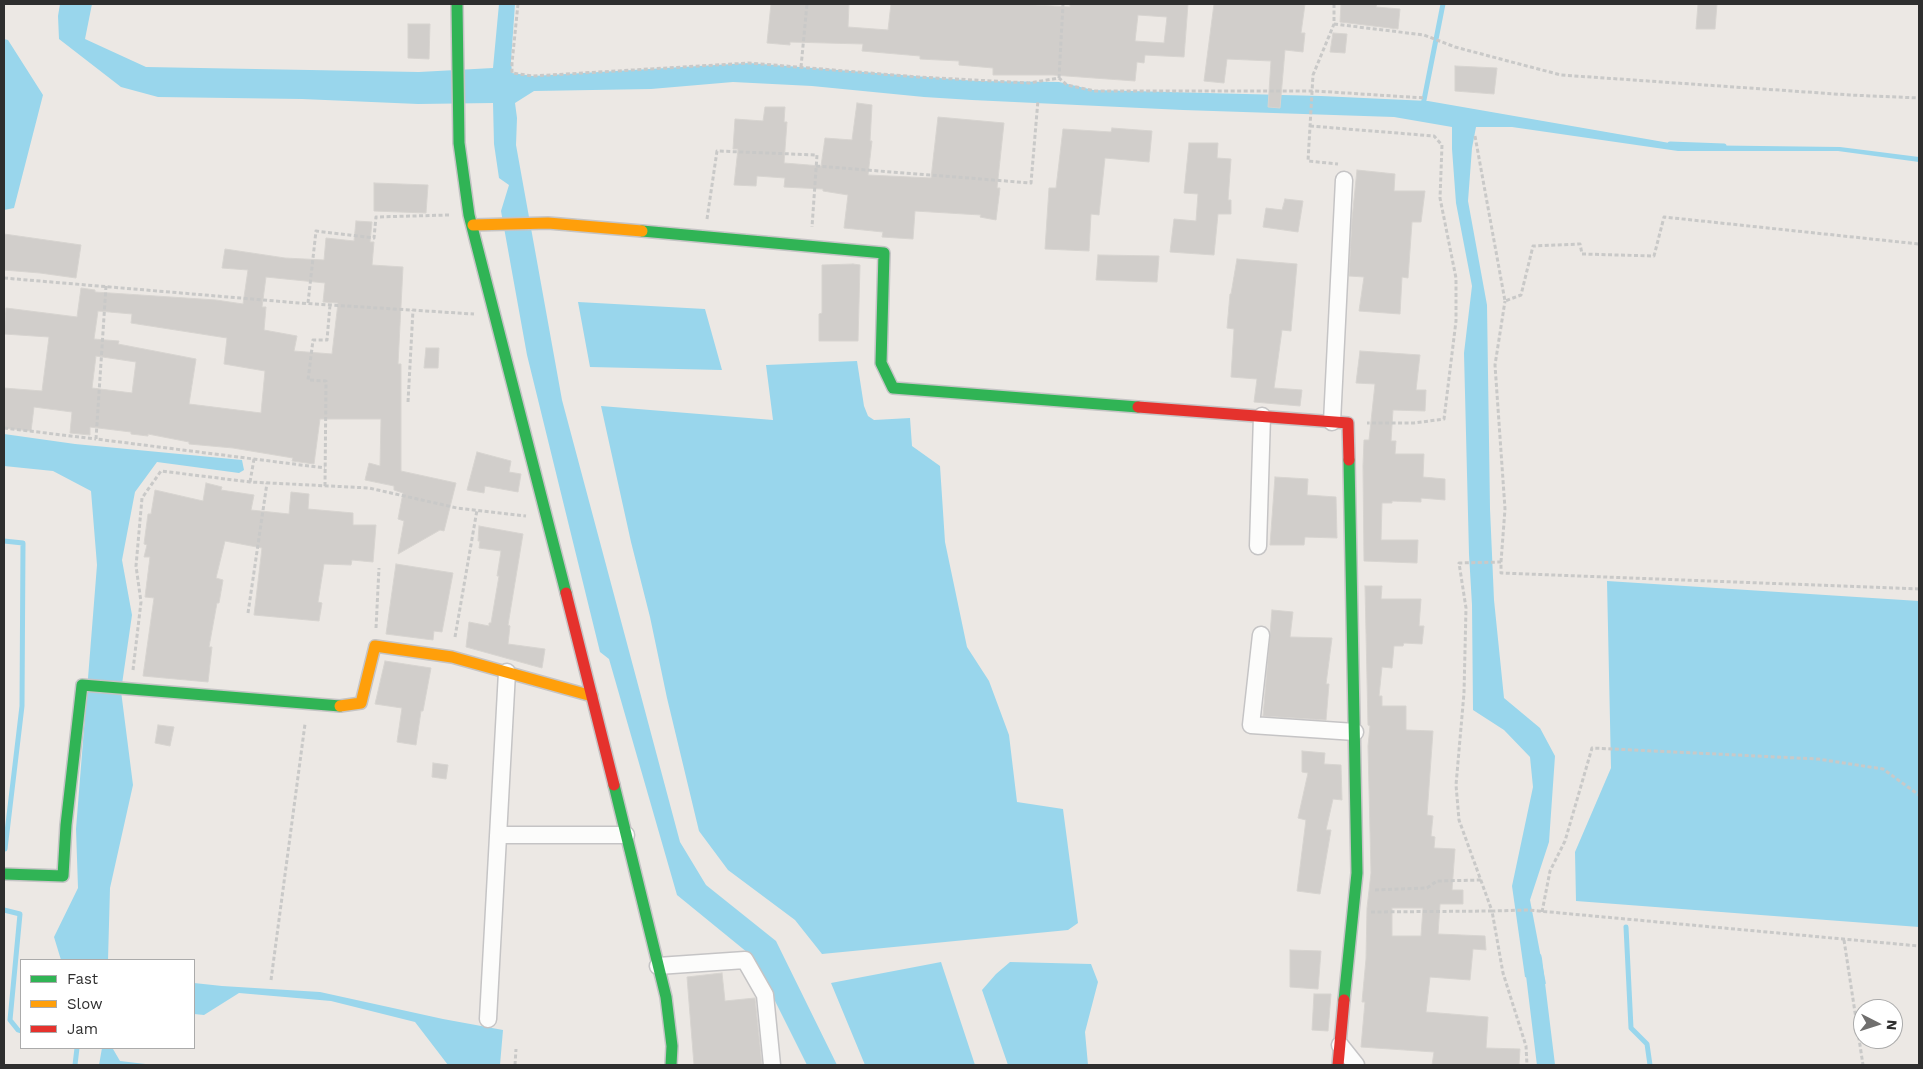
<!DOCTYPE html>
<style>
body{margin:0}
#map{position:relative;width:1923px;height:1069px;overflow:hidden;background:#ece8e4;font-family:"Work Sans",sans-serif}
canvas{display:block}
.frame{position:absolute;inset:0;border:5px solid #2e2e2e;pointer-events:none}
.legend{position:absolute;left:20px;top:959px;width:175px;height:90px;box-sizing:border-box;background:#fff;border:1px solid #ababab;margin:0;padding:6px 9px;list-style:none;font-size:15px;color:#2e2e2e}
.legend li{display:flex;align-items:center;gap:10px;height:25px}
.legend b{width:25px;border:1px solid #ababab}
.north{position:absolute;left:1853px;top:999px;width:50px;height:50px;box-sizing:border-box;background:#fff;border:1px solid #ababab;border-radius:50%;rotate:95deg;font-size:14px;font-weight:700;line-height:20px;text-align:center;color:#2e2e2e}
.north::after{content:'';display:block;margin:auto;width:18px;height:22px;background:#706f6e;clip-path:polygon(50% 0,100% 100%,50% 72%,0 100%)}
</style>
<div id="map">
<canvas width="1923" height="1069"></canvas>
<div class="frame"></div>
<ul class="legend">
<li><b style="height:6px;background:#30b455"></b>Fast</li>
<li><b style="height:6px;background:#ff9f0a"></b>Slow</li>
<li><b style="height:6px;background:#e5322d"></b>Jam</li>
</ul>
<div class="north">N</div>
</div>
<script>
const context = document.querySelector('canvas').getContext('2d');
context.lineJoin = 'round';
function paint(path, color) { context.fillStyle = color; context.fill(path, 'evenodd'); }
const shape = rows => new Path2D(rows.map(r => 'M' + r).join(''));
function trace(path, color, width, dash) { context.strokeStyle = color; context.lineWidth = width; context.lineCap = dash ? 'butt' : 'round'; context.setLineDash(dash || []); context.stroke(path); }
const water = shape([
 [60,4,92,4,85,39,146,67,419,72,493,68,499,4,515,4,511,61,512,73,533,76,749,63,977,81,1059,82,1093,90,1321,96,1428,101,1681,145,1840,147,1919,157,1919,162,1838,151,1678,151,1512,127,1476,127,1472,148,1468,201,1487,305,1490,509,1494,600,1504,698,1540,728,1555,756,1549,842,1530,900,1546,984,1525,977,1512,886,1533,787,1530,757,1504,730,1473,710,1472,605,1469,554,1464,353,1472,286,1456,203,1452,149,1452,127,1394,117,1183,110,972,100,924,97,812,86,733,82,651,89,534,91,515,103,517,118,516,145,562,400,680,842,706,885,776,941,837,1065,807,1065,753,957,677,895,609,659,600,652,527,355,501,211,509,185,499,178,494,144,493,103,418,104,302,99,158,97,121,87,59,39,58,16],
 [4,39,8,40,43,95,14,208,4,210],
 [578,302,705,309,722,370,590,367],
 [857,361,864,406,868,416,874,420,910,418,912,446,940,466,945,542,967,647,989,681,1009,735,1017,802,1063,809,1078,923,1068,930,822,954,795,920,728,870,699,831,667,698,650,617,631,542,601,406,773,420,766,365],
 [4,434,75,444,242,460,244,470,239,473,157,462,135,492,122,560,132,615,121,691,133,785,110,888,108,960,61,960,54,937,78,888,76,829,97,565,91,491,53,471,4,466],
 [1607,581,1919,601,1919,927,1576,901,1575,852,1611,768],
 [941,962,975,1065,865,1065,831,983],
 [1010,962,1091,964,1098,982,1085,1032,1088,1065,1008,1065,982,990,996,974],
 [194,983,222,986,320,992,443,1019,503,1030,500,1065,448,1065,415,1022,331,1001,239,993,204,1015,194,1014],
 [102,1048,113,1049,120,1061,154,1065,99,1065]
]);
const stream = shape([
 [1423,105,1443,4],
 [1670,144,1724,146],
 [4,541,23,543,22,706,5,849],
 [4,910,20,914,10,1020,18,1030,21,1031],
 [1626,927,1631,1028,1647,1044,1650,1065],
 [75,1065,77,1048]
]);
const canal = shape([
 [1533,959,1546,1065]
]);
const building = shape([
 [771,4,849,4,848,27,888,30,891,4,1019,4,1070,7,1070,4,1188,4,1184,57,1145,55,1144,63,1137,62,1135,81,1053,75,993,75,993,68,959,65,959,61,920,59,920,56,862,51,863,44,790,42,790,45,767,43,771,4],
 [1138,15,1167,17,1164,43,1135,41,1138,15],
 [1214,4,1305,4,1301,33,1305,33,1303,52,1285,50,1280,108,1268,107,1271,61,1227,59,1224,83,1204,81,1214,4],
 [1341,4,1377,4,1376,7,1400,9,1398,29,1340,22,1341,4],
 [1698,4,1717,4,1715,29,1696,29,1698,4],
 [408,24,430,24,429,59,408,58,408,24],
 [1333,33,1347,34,1345,53,1330,52,1333,33],
 [1455,66,1497,68,1494,94,1455,91,1455,66],
 [857,103,872,105,870,141,872,141,868,175,931,178,938,117,1004,123,997,188,1000,188,996,220,980,217,981,215,915,211,913,239,882,237,883,232,844,228,848,195,823,191,823,189,784,187,785,178,757,176,756,186,734,185,738,149,733,149,735,119,763,121,765,107,785,107,784,122,787,122,784,163,821,166,825,138,852,140,857,103],
 [1112,128,1152,131,1149,162,1105,158,1099,215,1091,214,1089,251,1045,249,1049,188,1056,188,1063,129,1111,132,1112,128],
 [1189,143,1218,143,1217,158,1231,159,1228,200,1231,200,1231,214,1218,214,1214,255,1170,252,1174,219,1196,221,1198,194,1184,193,1189,143],
 [1357,170,1395,174,1394,191,1425,191,1421,222,1412,222,1408,278,1402,277,1400,314,1359,311,1364,277,1349,276,1352,219,1357,170],
 [374,183,428,185,426,213,374,211,374,183],
 [1285,199,1303,201,1298,232,1263,227,1266,208,1282,210,1285,199],
 [356,221,372,222,370,242,374,242,372,265,403,267,398,364,401,364,401,471,456,483,444,531,440,530,398,554,404,521,398,519,403,493,394,490,394,486,365,480,369,463,380,466,381,419,320,419,314,464,292,461,293,458,233,448,189,444,189,442,148,434,148,436,131,434,131,432,90,427,90,435,70,433,72,412,34,407,31,431,4,428,4,388,42,391,49,337,4,334,6,308,77,317,81,288,95,290,95,292,216,300,243,304,248,270,222,268,225,249,285,258,324,260,326,238,354,241,356,221],
 [266,277,325,283,323,302,338,303,332,354,294,351,297,336,264,330,266,307,262,307,266,277],
 [98,311,132,314,131,323,227,338,224,364,265,371,261,413,189,404,196,359,118,344,119,341,94,339,98,311],
 [96,356,136,362,132,393,92,388,96,356],
 [4,234,81,245,76,278,40,273,4,270,4,234],
 [1098,255,1159,256,1157,282,1096,280,1098,255],
 [1237,259,1297,264,1291,331,1282,330,1274,388,1302,390,1300,406,1254,402,1257,379,1231,377,1234,329,1227,328,1230,294,1231,294,1237,259],
 [853,264,860,265,858,341,819,341,819,314,822,313,822,265,853,264],
 [426,348,439,348,438,368,424,368,426,348],
 [1360,351,1420,355,1416,390,1426,390,1425,411,1393,410,1391,441,1396,441,1395,454,1424,454,1423,477,1445,479,1445,500,1421,498,1421,502,1392,501,1392,503,1382,503,1381,540,1418,540,1417,563,1364,561,1363,466,1364,440,1369,440,1375,384,1356,383,1360,351],
 [477,452,511,461,509,472,521,474,518,492,485,486,484,493,467,490,477,452],
 [1275,477,1308,479,1307,495,1336,497,1337,538,1305,537,1304,545,1270,545,1275,477],
 [206,483,222,487,221,490,254,495,251,510,289,514,291,492,309,494,308,509,353,513,353,525,376,525,373,562,352,560,351,565,324,564,318,602,322,603,319,621,254,615,262,548,225,541,216,578,223,580,219,603,217,603,209,647,212,647,208,682,143,676,154,598,145,597,150,557,144,557,147,545,144,544,148,514,151,514,155,490,203,501,206,483],
 [479,526,523,534,508,625,510,626,508,644,545,649,542,668,466,647,469,622,489,626,489,623,491,623,499,576,497,576,501,551,479,548,480,541,478,541,479,526],
 [396,564,453,573,442,632,434,631,433,640,386,634,396,564],
 [1365,586,1382,586,1381,599,1421,599,1419,626,1424,626,1422,644,1404,643,1403,646,1394,646,1392,668,1382,667,1379,696,1382,696,1382,706,1406,706,1406,730,1433,731,1427,815,1433,816,1431,836,1435,837,1434,848,1455,849,1452,890,1463,890,1463,904,1440,904,1438,934,1485,936,1486,950,1473,949,1470,980,1430,977,1426,1012,1488,1017,1486,1048,1520,1049,1519,1065,1432,1065,1434,1052,1361,1047,1365,1002,1362,1002,1366,959,1367,908,1371,873,1368,746,1370,726,1368,725,1365,586],
 [1392,908,1423,908,1421,936,1392,936,1392,908],
 [1272,610,1293,612,1290,637,1332,638,1326,684,1329,684,1326,720,1263,716,1272,610],
 [385,661,431,668,423,711,421,711,416,745,397,742,402,708,375,704,385,661],
 [158,725,174,727,170,746,155,743,158,725],
 [1302,751,1325,753,1324,764,1341,765,1342,800,1333,799,1326,830,1331,830,1320,894,1297,891,1306,820,1298,818,1308,773,1302,772,1302,751],
 [433,763,448,765,446,779,432,777,433,763],
 [1290,950,1321,951,1318,989,1290,987,1290,950],
 [722,973,725,1001,755,998,762,1065,694,1065,687,977,722,973],
 [1314,994,1331,994,1328,1031,1312,1030,1314,994]
]);
const path = shape([
 [518,4,512,63,512,73,533,76,749,63,918,77,1029,83,1059,78,1067,85,1095,91,1315,91,1425,98],
 [1334,4,1334,24,1313,75,1308,161,1338,164],
 [1334,24,1424,35,1455,47,1561,75,1850,95,1919,98],
 [801,67,807,4],
 [1059,78,1063,4],
 [1310,126,1434,136,1442,145,1440,198,1456,278,1456,321,1444,419,1414,423,1367,423],
 [1475,136,1505,301,1521,295,1533,246,1580,244,1582,254,1654,256,1664,217,1919,244],
 [816,166,1031,183,1038,100],
 [707,219,717,151,817,155,812,227],
 [4,278,299,303,474,314],
 [106,286,96,439,325,468],
 [308,303,316,231,374,238,376,217,449,215],
 [408,402,413,310],
 [4,428,96,439],
 [250,482,254,459],
 [325,486,326,381,308,380,313,340,327,340,330,305],
 [1501,562,1505,509,1495,365,1505,301],
 [1919,589,1501,573,1501,562,1459,563,1466,608,1464,693,1456,785,1459,820,1492,911,1528,910,1919,946],
 [248,613,267,483],
 [376,628,379,568],
 [455,637,477,510],
 [133,670,141,602,136,566,142,498,161,471,250,482,369,488,457,508,526,516],
 [1375,890,1427,888,1437,881,1481,880],
 [1371,912,1492,911,1503,973,1526,1046,1527,1065],
 [1542,912,1550,871,1565,841,1592,748,1818,759,1883,769,1919,795],
 [1844,940,1863,1065],
 [271,980,305,724],
 [515,1065,516,1049]
]);
const street = shape([
 [1332,422,1344,180],
 [1258,546,1262,416],
 [1261,635,1251,725,1355,732],
 [498,835,626,835],
 [658,966,745,960,765,995,772,1065],
 [488,1019,507,672],
 [1340,1045,1356,1065]
]);
const fast = shape([
 [457,4,459,143,469,215,566,593],
 [642,231,884,253,881,363,893,388,1138,407],
 [614,785,666,997,672,1046,671,1065],
 [5,874,63,876,66,825,82,685,340,706],
 [1344,1000,1357,873,1349,460]
]);
const slow = shape([
 [473,225,548,223,642,231],
 [340,706,361,703,375,646,452,657,592,696]
]);
const jam = shape([
 [1138,407,1348,423,1349,460],
 [566,593,614,785],
 [1338,1065,1344,1000]
]);
paint(water, '#99d6ec');
trace(stream, '#99d6ec', 5);
trace(canal, '#99d6ec', 18);
paint(building, '#d1cecb');
trace(building, '#d7d4d0', 1);
trace(street, '#c5c4c5', 19);
trace(fast, '#c5c4c5', 14);
trace(slow, '#c5c4c5', 14);
trace(jam, '#c5c4c5', 14);
trace(path, '#c9c9c8', 3, [4, 2.5]);
trace(street, '#fcfcfb', 16);
trace(fast, '#30b455', 11);
trace(slow, '#ff9f0a', 11);
trace(jam, '#e5322d', 11);
</script>
